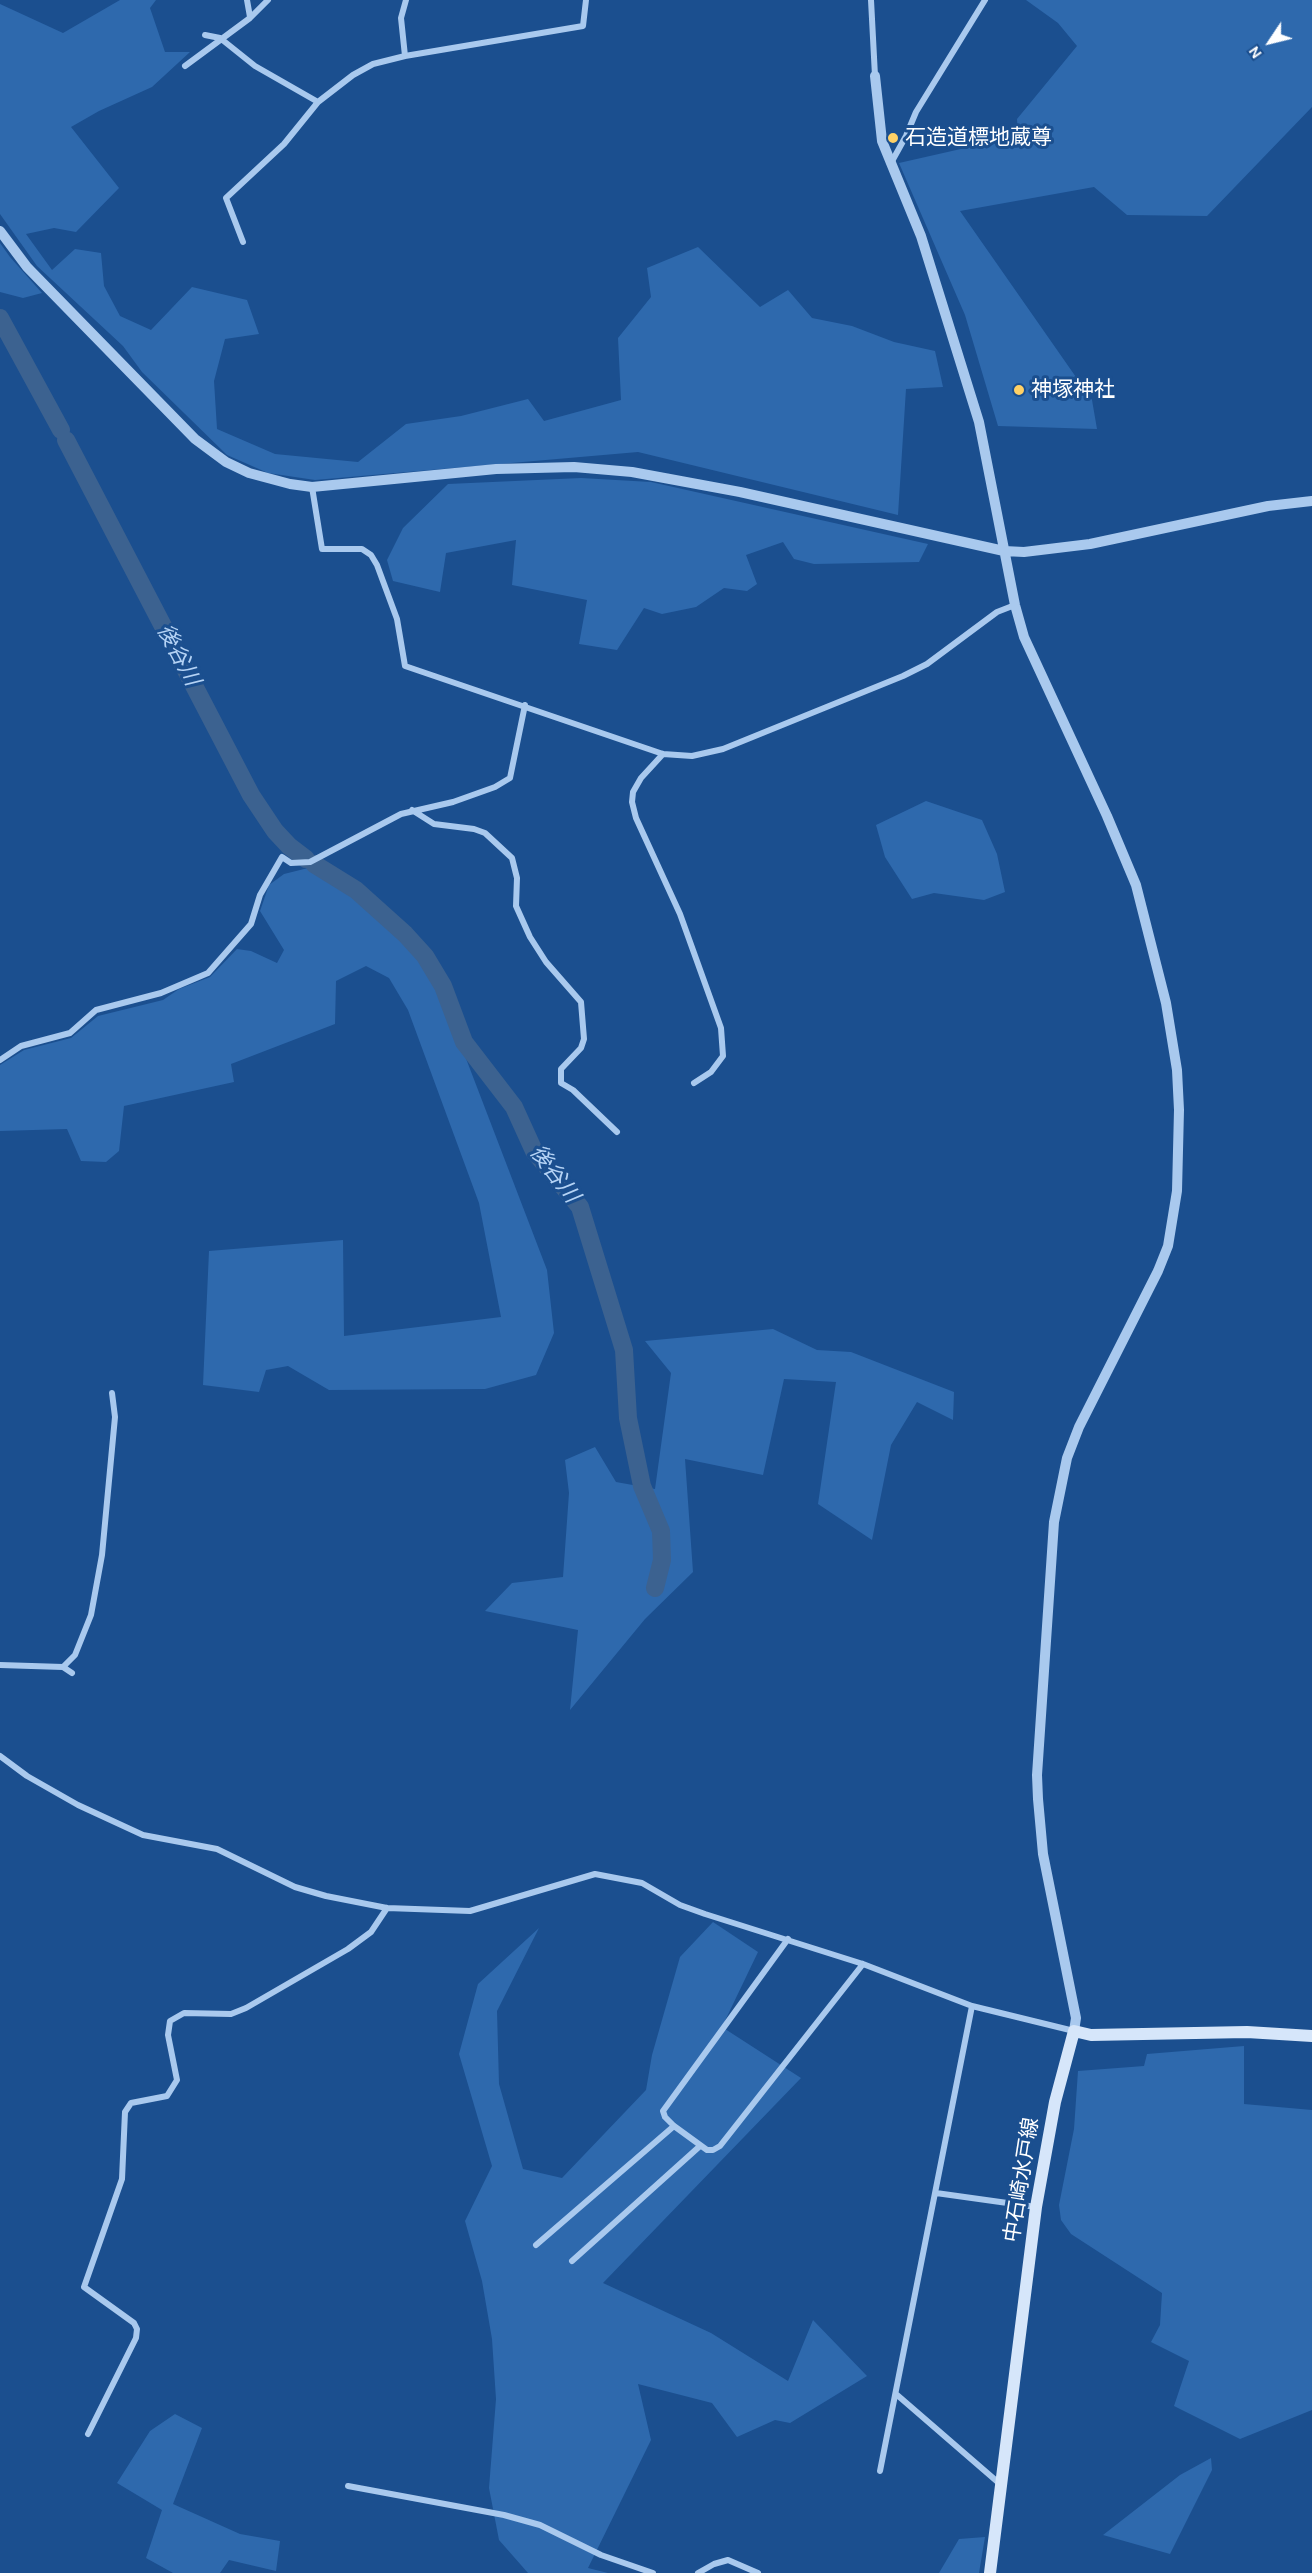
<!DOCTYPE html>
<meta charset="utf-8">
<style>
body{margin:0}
#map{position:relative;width:1312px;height:2573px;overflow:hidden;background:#1b4f8f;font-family:Karla,sans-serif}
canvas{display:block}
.north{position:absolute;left:1240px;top:12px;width:60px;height:60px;-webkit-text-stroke:4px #1b4f8f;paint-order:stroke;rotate:235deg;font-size:16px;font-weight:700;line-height:24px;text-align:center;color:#fff}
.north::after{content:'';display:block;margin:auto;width:21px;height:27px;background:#fff;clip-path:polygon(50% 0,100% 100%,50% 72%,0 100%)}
</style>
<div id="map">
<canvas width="1312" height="2573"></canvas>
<div class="north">N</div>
</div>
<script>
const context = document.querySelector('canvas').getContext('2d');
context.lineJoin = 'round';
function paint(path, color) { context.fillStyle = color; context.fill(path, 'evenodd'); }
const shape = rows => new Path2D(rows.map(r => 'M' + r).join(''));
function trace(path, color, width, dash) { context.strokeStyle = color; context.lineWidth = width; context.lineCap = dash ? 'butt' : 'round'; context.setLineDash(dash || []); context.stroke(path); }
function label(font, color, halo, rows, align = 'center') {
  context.font = font + ' Karla,"Noto Sans JP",sans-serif'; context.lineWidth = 6; context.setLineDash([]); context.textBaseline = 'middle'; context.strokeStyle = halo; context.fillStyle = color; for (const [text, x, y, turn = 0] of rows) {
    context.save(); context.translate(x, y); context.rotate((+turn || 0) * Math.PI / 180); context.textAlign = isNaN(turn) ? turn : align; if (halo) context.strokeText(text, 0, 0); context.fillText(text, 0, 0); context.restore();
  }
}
const green = shape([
 [120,0,156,0,150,8,165,52,190,52,152,87,99,111,71,127,119,188,76,232,54,228,26,234,52,270,75,249,101,253,104,286,120,316,151,330,192,287,247,300,259,334,225,339,214,381,217,429,275,454,358,462,406,424,461,416,528,399,544,421,621,400,618,338,651,297,647,268,698,247,760,307,788,290,812,318,852,326,894,342,935,351,943,387,906,389,898,515,638,452,315,480,268,473,227,455,142,372,123,346,37,266,0,214,0,4,63,33],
 [1026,0,1312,0,1312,107,1207,216,1127,215,1094,187,960,211,1092,400,1097,429,998,426,965,315,899,163,1018,136,1017,119,1077,46,1058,23],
 [0,243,10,257,42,293,23,298,0,292],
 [581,478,651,482,928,544,919,562,814,564,794,559,783,542,746,555,757,584,747,591,724,588,696,607,662,614,644,608,617,650,579,644,587,600,512,585,516,540,446,553,440,592,393,581,387,560,403,528,448,484],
 [926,801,982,820,997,854,1005,892,984,900,934,893,912,899,885,857,876,825],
 [312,867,339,881,383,922,411,944,434,975,547,1270,554,1333,536,1375,485,1389,329,1390,288,1366,266,1370,259,1392,203,1385,209,1251,343,1240,344,1336,501,1317,479,1203,408,1010,389,978,366,966,336,981,335,1024,231,1064,234,1082,124,1106,119,1151,106,1162,81,1161,67,1129,0,1131,0,1065,24,1050,71,1038,98,1016,163,1000,179,989,210,977,237,949,251,951,277,963,284,950,260,911,269,885,284,874],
 [773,1329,817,1350,851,1352,954,1392,953,1420,917,1402,891,1445,872,1540,818,1504,836,1382,784,1379,763,1475,685,1459,693,1572,645,1619,570,1710,578,1630,485,1611,512,1583,563,1577,569,1493,565,1460,595,1447,616,1482,655,1489,671,1373,645,1341],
 [713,1922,758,1952,722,2027,801,2078,603,2283,711,2333,788,2381,813,2320,867,2376,790,2423,775,2420,737,2437,712,2403,638,2384,651,2440,588,2568,608,2573,528,2573,499,2540,489,2488,496,2399,492,2339,482,2281,465,2221,492,2166,459,2054,478,1984,539,1928,497,2011,499,2084,523,2169,562,2178,646,2090,652,2055,680,1957],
 [1244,2046,1244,2104,1312,2110,1312,2410,1240,2439,1174,2406,1189,2361,1151,2342,1160,2325,1162,2293,1071,2234,1061,2220,1059,2205,1074,2129,1078,2071,1144,2066,1147,2054],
 [175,2414,202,2428,173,2504,240,2534,280,2541,276,2571,229,2560,220,2573,173,2573,146,2558,162,2510,117,2483,150,2431],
 [1211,2458,1212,2470,1170,2554,1103,2535,1180,2475],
 [985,2537,979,2573,939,2573,959,2539]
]);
const river = shape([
 [0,318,61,430],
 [66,440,251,795,275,831,289,846,306,859],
 [314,864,356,890,405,934,425,956,443,986,464,1042,514,1107,534,1151,580,1207,624,1350,628,1418,642,1486,661,1531,662,1560,655,1588]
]);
const minor = shape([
 [247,0,250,17],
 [871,0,875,76],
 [205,35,220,38,255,66,318,102],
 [405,56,401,18,406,0],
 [185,66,250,18,268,0],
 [891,163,906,136,916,112,985,0],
 [243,242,226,198,284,144,318,102,353,75,373,64,405,56,583,26,586,0],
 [312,487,322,549,362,549,371,555,377,565,397,619,405,666,663,754,692,756,723,749,903,676,927,664,997,612,1015,605],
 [663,754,641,778,633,792,632,802,636,818,680,914,721,1028,723,1056,711,1072,694,1083],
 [412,810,434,824,474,829,485,833,512,858,517,878,516,906,530,937,546,962,581,1002,584,1039,581,1048,561,1069,561,1083,573,1090,617,1132],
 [0,1060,21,1046,70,1033,96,1010,161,993,208,973,251,924,260,895,282,857,291,863,310,862,401,814,453,802,495,787,510,778,525,705],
 [0,1665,63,1667,75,1655,91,1615,102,1555,115,1417,112,1393],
 [63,1667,72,1673],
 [0,1756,27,1776,78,1805,143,1835,217,1849,295,1887,326,1896,387,1908,470,1911,595,1874,642,1883,680,1905,705,1914,863,1964,972,2006,1074,2031],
 [788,1939,663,2111,665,2117,674,2126,707,2150,713,2150,720,2146,863,1964],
 [936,2193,1036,2207],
 [536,2245,674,2126],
 [572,2261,700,2146],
 [896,2394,1000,2484],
 [88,2434,136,2338,137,2329,134,2323,84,2287,122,2179,125,2112,131,2103,167,2096,177,2080,168,2035,170,2021,184,2013,231,2014,246,2008,348,1949,371,1932,387,1908],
 [880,2471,972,2006],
 [348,2486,504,2515,540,2525,601,2555,653,2573],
 [698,2573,714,2564,728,2560,758,2573]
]);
const tertiary = shape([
 [875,76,882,141,921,236,979,422,1015,605,1024,637,1107,816,1136,885,1166,1003,1177,1070,1179,1110,1177,1191,1168,1246,1158,1271,1079,1427,1067,1458,1054,1522,1037,1775,1038,1799,1043,1854,1076,2018,1074,2031],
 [0,231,27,267,195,439,226,462,249,473,290,484,312,487,496,469,574,467,632,472,740,492,1004,551,1024,552,1090,544,1268,506,1312,501]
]);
const secondary = shape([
 [990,2573,1036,2207,1055,2102,1074,2031,1091,2035,1247,2032,1312,2036]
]);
const markers = [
 [893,138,6,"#ffd166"],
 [1019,390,6,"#ffd166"]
];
const poiNames = [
 ["石造道標地蔵尊",905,138],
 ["神塚神社",1031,390]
];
const streetNames = [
 ["中石崎水戸線",1022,2180,-81]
];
const waterNames = [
 ["後谷川",178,655,62],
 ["後谷川",554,1174,53]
];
paint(green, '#2e69ad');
trace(river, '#3c6290', 18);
trace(minor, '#a9c9ee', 6);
trace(tertiary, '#a9c9ee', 10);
trace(secondary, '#d6e6fa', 12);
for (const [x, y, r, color] of markers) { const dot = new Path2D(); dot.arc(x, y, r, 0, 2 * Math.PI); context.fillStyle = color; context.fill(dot); trace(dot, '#1b4f8f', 2); }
label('21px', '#fff', '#1b4f8f', poiNames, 'left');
label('21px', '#fff', '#1b4f8f', streetNames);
label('italic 22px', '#b5d3f5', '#1b4f8f', waterNames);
</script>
